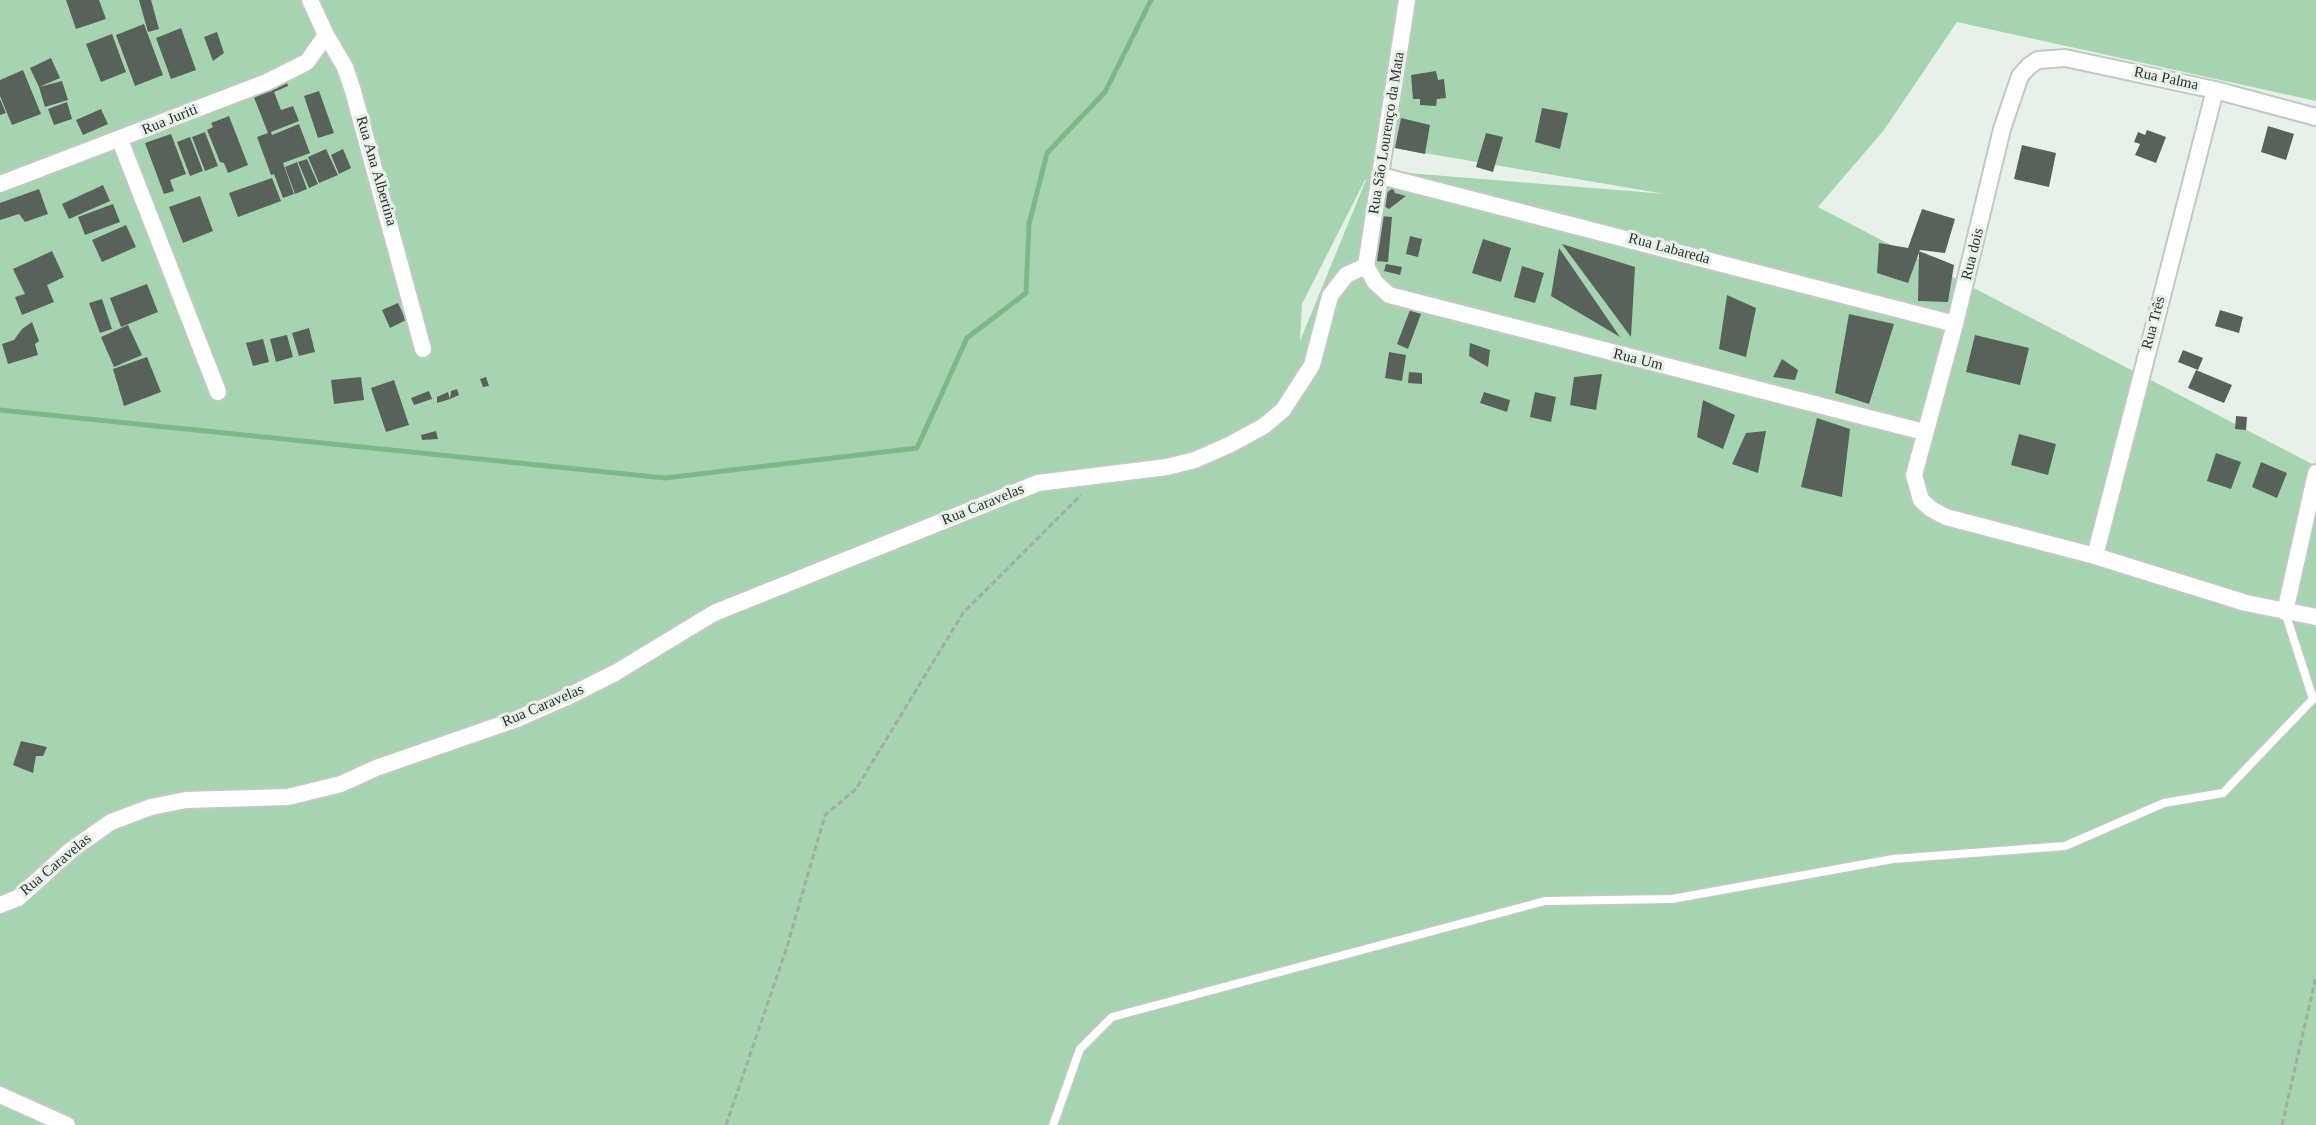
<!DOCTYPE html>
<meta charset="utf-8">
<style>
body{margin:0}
canvas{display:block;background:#e8f1e9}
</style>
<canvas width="2316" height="1125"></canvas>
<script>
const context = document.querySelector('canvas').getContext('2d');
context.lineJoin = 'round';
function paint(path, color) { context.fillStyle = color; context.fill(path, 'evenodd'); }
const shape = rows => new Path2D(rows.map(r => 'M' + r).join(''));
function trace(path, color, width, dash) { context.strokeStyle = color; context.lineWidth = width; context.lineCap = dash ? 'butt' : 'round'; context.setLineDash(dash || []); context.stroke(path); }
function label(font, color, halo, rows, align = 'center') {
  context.font = font + ' Georgia,serif'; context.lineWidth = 6; context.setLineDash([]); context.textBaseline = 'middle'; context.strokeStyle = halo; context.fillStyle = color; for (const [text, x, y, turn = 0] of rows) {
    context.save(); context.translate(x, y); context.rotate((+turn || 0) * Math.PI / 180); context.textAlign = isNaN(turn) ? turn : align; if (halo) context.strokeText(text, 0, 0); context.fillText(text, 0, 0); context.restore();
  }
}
const green = shape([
 [0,0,2316,0,2316,101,1957,22,1884,130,1818,207,2316,466,2316,1125,0,1125],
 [1395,148,1665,194,1666,194,1371,170],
 [1365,180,1366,180,1300,341,1302,304]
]);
const stream = shape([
 [0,410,665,478,917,448,967,338,1026,293,1029,224,1047,153,1105,92,1151,0]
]);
const building = shape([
 [66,0,99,0,106,19,76,29],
 [139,0,151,0,159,29,148,32],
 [144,24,163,75,135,86,116,35],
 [181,28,196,70,171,79,156,38],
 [217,32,224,53,213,61,204,37],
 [112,34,126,72,101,82,86,44],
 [51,58,60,78,39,87,30,68],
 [23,70,41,114,12,125,0,96,0,80],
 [1436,71,1438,80,1444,79,1446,98,1437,99,1436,106,1420,105,1420,99,1413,99,1411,75],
 [285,77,288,86,274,92,281,110,293,106,299,121,271,132,272,135,299,124,310,153,283,163,294,194,283,198,274,174,271,175,257,137,268,133,251,90],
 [62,81,68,100,45,107,39,87],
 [319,91,334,133,318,138,304,96],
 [0,99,6,113,0,115],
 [67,102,72,119,54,125,48,109],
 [1542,108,1568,113,1560,149,1535,142],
 [101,109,108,124,83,135,76,120],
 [229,116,248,165,228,173,224,163,220,162,207,130,213,127,211,123],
 [1401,118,1430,125,1425,154,1395,148],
 [2268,126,2294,134,2286,160,2261,152],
 [2147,130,2166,137,2156,163,2135,155,2140,144,2134,142,2138,132,2145,135],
 [205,132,218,166,205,171,192,137],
 [1486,133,1503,137,1493,172,1476,167],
 [171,134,186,174,170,180,174,191,164,194,145,143],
 [190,137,203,171,190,176,177,142],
 [2022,145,2056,153,2049,187,2014,179],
 [326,149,338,175,319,183,308,157],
 [343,149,351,168,339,174,331,155],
 [307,159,318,184,309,188,298,162],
 [297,162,307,189,295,194,285,167],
 [272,178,281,201,238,217,229,193],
 [103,185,110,201,69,219,62,204],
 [1393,188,1395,193,1406,196,1389,209,1384,206,1385,194],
 [39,189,48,214,25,222,19,214,0,220,0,203],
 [200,196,213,231,183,243,169,207],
 [113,204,120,222,85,235,78,217],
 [1922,209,1955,219,1945,253,1920,250,1908,283,1877,273,1879,243,1908,248],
 [1381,216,1392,217,1388,262,1376,261],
 [126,225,136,247,102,262,92,240],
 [1410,236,1422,239,1418,257,1406,254],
 [1483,239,1511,248,1501,282,1472,273],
 [1562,244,1635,267,1631,337],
 [1559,248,1620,337,1551,296],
 [52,251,64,277,47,285,54,302,22,315,15,297,25,294,13,269],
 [1919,251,1954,265,1948,302,1918,301],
 [1386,264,1402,267,1400,275,1384,271],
 [1522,266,1544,273,1535,303,1514,297],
 [147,284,158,312,121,327,110,298],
 [1727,295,1756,308,1746,357,1719,349],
 [102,299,112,329,100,333,89,303],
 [398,303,406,320,390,328,382,310],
 [1410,310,1421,314,1408,349,1397,344],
 [2220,310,2243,317,2239,333,2215,326],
 [1849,314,1894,324,1869,404,1835,393],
 [32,322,39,341,35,344,38,355,8,364,2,344,14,340,22,329],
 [128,325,142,355,114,367,101,337],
 [309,328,315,352,299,356,292,333],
 [287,335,293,357,276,362,270,339],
 [1975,335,2029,348,2020,385,1966,372],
 [263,339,269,362,253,366,246,343],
 [1470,343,1490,350,1488,367,1469,356],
 [2183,350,2203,358,2198,370,2178,362],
 [1389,352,1406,355,1402,381,1385,378],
 [147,357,161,392,124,406,113,369],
 [1782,359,1798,370,1795,380,1773,377],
 [2196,370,2232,385,2224,403,2188,388],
 [1409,372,1422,373,1422,384,1408,383],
 [1602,374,1596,410,1570,405,1574,377],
 [361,377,364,400,334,404,331,380],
 [486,377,489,386,483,387,480,379],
 [394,380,409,425,386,432,371,388],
 [457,389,459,395,450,399,451,391],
 [429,391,432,399,414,405,411,398],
 [448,392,450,399,437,403,437,397],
 [1484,392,1510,400,1507,412,1480,403],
 [1535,392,1556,397,1551,422,1530,417],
 [1703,400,1735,415,1723,449,1697,437],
 [2236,416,2247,417,2246,430,2235,429],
 [1817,418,1850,429,1842,497,1801,487],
 [436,431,438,439,422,440,421,435],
 [1766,431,1758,473,1732,464,1746,433],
 [2019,434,2056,444,2048,475,2011,465],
 [2216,453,2241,462,2231,489,2207,481],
 [2261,462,2287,473,2277,498,2252,487],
 [21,741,47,747,43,756,36,756,33,773,13,765]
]);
const path = shape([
 [726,1125,786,950,825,815,856,789,963,613,1081,495],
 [2282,1125,2316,976]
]);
const service = shape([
 [1053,1125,1080,1049,1112,1017,1545,901,1672,899,1893,859,2065,846,2164,803,2223,793,2313,699,2285,612]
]);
const minor = shape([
 [310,0,326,35,345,67,353,91,423,349],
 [2316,117,2215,90,2065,58,2038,60,2029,66,2020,76,2002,129,1955,324,1914,475,1921,500,1931,509,1946,517,2095,556,2246,603,2316,617],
 [120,140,218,392],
 [1381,176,1955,324],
 [0,184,267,82,307,62,326,35],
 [1366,266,1375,282,1389,295,1924,432],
 [1366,266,1407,0],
 [2095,556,2215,90],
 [2285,612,2316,473],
 [0,905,18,898,71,850,111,822,151,807,186,800,288,797,341,784,376,768,517,719,565,698,615,673,714,613,1038,483,1167,467,1195,460,1229,445,1264,426,1283,410,1312,365,1330,296,1346,275,1366,266],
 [0,1095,67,1125]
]);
const streetNames = [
 ["Rua Palma",2166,79,12],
 ["Rua Juriti",170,120,-22],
 ["Rua São Lourenço da Mata",1387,133,-81],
 ["Rua Ana Albertina",376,171,74],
 ["Rua Labareda",1669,249,15],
 ["Rua dois",1973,254,-76],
 ["Rua Três",2154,323,-75],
 ["Rua Um",1638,360,14],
 ["Rua Caravelas",983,505,-22],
 ["Rua Caravelas",543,706,-23],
 ["Rua Caravelas",56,865,-40]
];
paint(green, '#a6d4b0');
trace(stream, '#7db88b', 5);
paint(building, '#59615b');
trace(service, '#c0c9c2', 11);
trace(minor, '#c0c9c2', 20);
trace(path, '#a5aca5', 3, [6, 3]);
trace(service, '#fff', 8);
trace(minor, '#fff', 16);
label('15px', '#2e312e', '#e8f1e9', streetNames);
</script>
